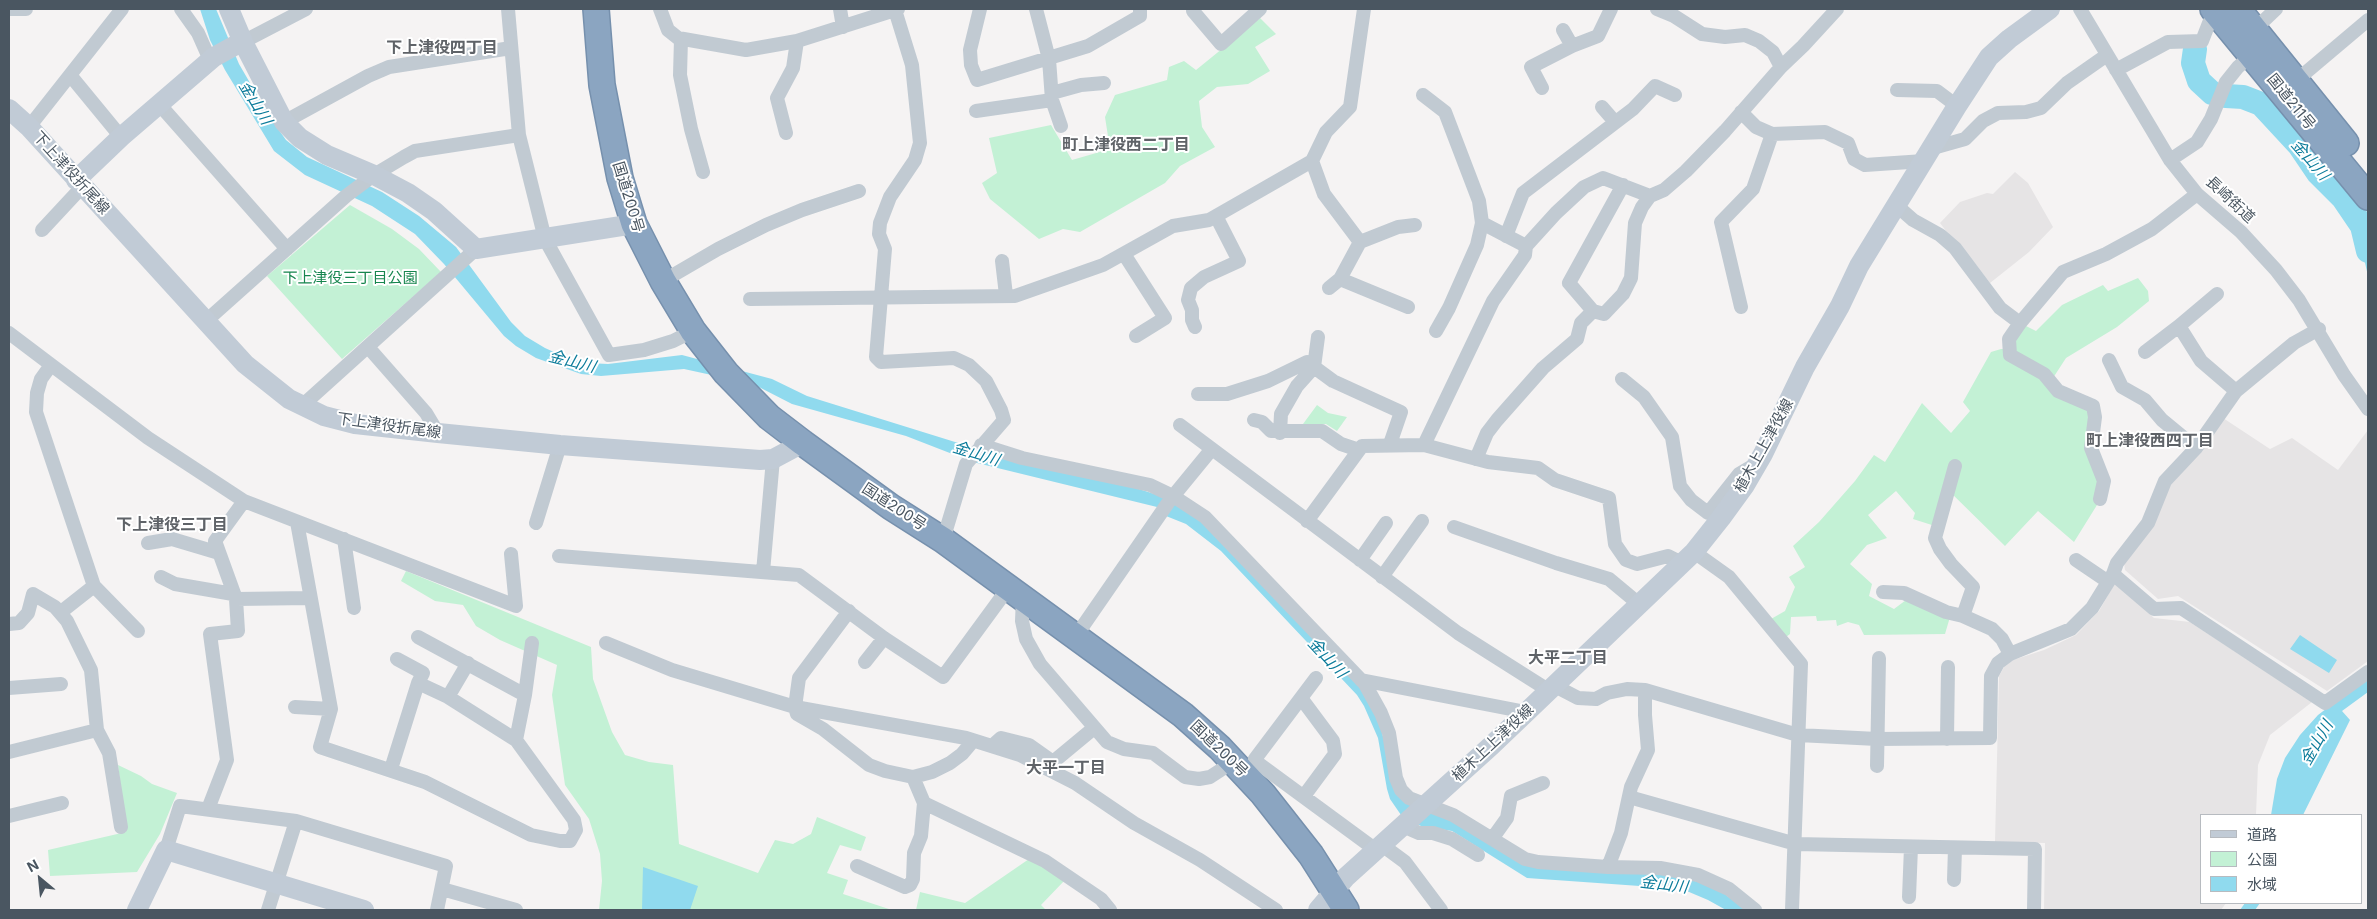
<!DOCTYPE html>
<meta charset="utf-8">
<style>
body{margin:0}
#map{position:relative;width:2377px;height:919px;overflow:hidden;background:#f5f3f3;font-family:Inter,"Noto Sans JP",sans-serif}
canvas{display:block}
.frame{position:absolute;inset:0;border:10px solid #4a5661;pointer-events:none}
.legend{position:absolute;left:2200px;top:814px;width:162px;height:90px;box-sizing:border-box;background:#fff;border:1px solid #b7bbc0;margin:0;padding:6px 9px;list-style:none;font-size:15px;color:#4a5661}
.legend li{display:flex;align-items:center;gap:10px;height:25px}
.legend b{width:25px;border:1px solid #b7bbc0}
.north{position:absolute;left:15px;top:854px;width:50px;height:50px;-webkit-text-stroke:4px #fff;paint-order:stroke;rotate:332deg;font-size:14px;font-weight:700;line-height:20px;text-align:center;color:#4a5661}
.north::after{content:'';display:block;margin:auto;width:18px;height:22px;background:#4a5661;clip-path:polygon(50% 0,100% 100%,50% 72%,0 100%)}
</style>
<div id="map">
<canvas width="2377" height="919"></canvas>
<div class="frame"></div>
<ul class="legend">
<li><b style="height:6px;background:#c1cbd6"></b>道路</li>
<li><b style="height:14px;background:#c3f1d5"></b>公園</li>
<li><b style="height:14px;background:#90daee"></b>水域</li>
</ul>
<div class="north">N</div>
</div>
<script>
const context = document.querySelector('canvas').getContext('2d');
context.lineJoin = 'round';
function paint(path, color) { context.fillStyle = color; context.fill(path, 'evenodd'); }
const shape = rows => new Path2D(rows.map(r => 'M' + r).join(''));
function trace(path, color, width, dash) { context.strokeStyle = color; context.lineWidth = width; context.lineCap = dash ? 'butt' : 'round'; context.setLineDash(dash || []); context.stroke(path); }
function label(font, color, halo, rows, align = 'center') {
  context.font = font + ' Inter,"Noto Sans JP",sans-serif'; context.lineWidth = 4; context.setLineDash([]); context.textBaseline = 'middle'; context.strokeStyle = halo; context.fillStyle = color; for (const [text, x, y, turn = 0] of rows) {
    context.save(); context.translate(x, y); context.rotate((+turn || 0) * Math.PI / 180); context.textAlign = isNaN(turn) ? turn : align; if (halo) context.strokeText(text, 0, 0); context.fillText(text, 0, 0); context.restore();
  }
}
const education = shape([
 [2015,172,2028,183,2053,227,2029,252,1990,283,1962,247,1956,244,1940,223,1960,202,1987,193,1993,194],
 [2223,418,2270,449,2292,438,2338,470,2368,430,2368,661,2327,691,2178,596,2158,599,2125,570,2124,563,2168,483],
 [2115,583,2154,618,2190,622,2312,702,2270,735,2258,765,2256,815,2201,815,2201,903,2226,903,2221,910,2044,910,2045,843,1995,842,1999,676,2004,667,2013,660,2044,650,2076,635,2099,611]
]);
const green = shape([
 [1260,18,1276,34,1255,47,1270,71,1248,84,1217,87,1199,101,1202,127,1215,147,1180,166,1165,183,1080,232,1063,229,1039,239,990,199,982,183,997,173,989,138,1051,125,1072,160,1110,149,1105,117,1115,95,1167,80,1169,67,1184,61,1196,70],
 [350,205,392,229,419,249,441,272,342,359,267,276],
 [2138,278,2148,291,2149,301,2117,327,2066,358,2053,378,2089,409,2100,482,2097,505,2074,542,2038,511,2005,546,1946,488,1935,526,1913,519,1915,513,1896,491,1868,515,1887,538,1867,545,1850,564,1872,584,1869,596,1894,609,1906,600,1950,617,1945,634,1864,635,1859,625,1848,622,1837,626,1836,620,1817,621,1816,616,1791,617,1790,634,1786,637,1771,619,1785,611,1795,587,1789,577,1805,567,1793,546,1819,522,1855,481,1874,455,1885,462,1922,403,1951,433,1970,411,1963,402,1991,352,2001,349,2016,349,2016,337,2024,325,2036,331,2062,305,2103,285,2108,291],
 [1317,405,1328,413,1347,417,1337,431,1326,424,1303,424],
 [406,571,591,647,593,679,612,732,625,755,649,762,673,765,679,844,758,873,775,840,793,844,811,834,817,817,866,837,861,851,840,845,827,873,848,880,843,894,892,910,599,910,602,881,600,854,589,819,565,785,552,695,557,665,500,640,476,626,463,605,435,601,401,581],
 [118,765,141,776,152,784,177,793,160,834,137,872,50,876,48,850,126,832],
 [1029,859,1065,880,1041,905,1046,910,916,910,920,892,965,903]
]);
const water = shape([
 [200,9,216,9,239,64,271,119,286,140,307,157,382,192,419,216,456,247,511,322,525,336,545,348,565,357,588,363,608,364,682,355,772,379,807,396,984,451,1123,484,1164,497,1203,522,1361,686,1379,719,1393,780,1519,861,1678,875,1718,889,1746,910,1726,910,1708,900,1682,889,1527,878,1452,831,1421,826,1401,815,1390,799,1387,789,1378,738,1364,706,1357,695,1221,551,1186,524,1166,516,1157,507,973,462,906,436,792,404,753,384,684,369,601,376,581,374,536,358,516,346,504,336,444,264,415,234,372,206,305,175,274,151,225,70,210,40],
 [2356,223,2368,232,2368,276],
 [2300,635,2337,660,2329,673,2290,649],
 [2368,677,2368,692,2342,711,2350,720,2303,815,2271,815,2277,779,2285,758,2300,735,2318,715],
 [643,867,698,886,690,910,642,910],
 [2245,903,2260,903,2255,910,2240,910]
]);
const river = shape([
 [2195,49,2193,63,2199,81,2212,93],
 [2226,96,2243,97,2261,104,2299,145,2318,173,2343,198,2362,226,2368,251]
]);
const street = shape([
 [9,9,26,9],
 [181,9,198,33,210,60],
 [508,9,519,135,545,239,609,355,644,350,673,341,693,331],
 [660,9,668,30,678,38,746,50,797,41,898,9],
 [840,9,843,27],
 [980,9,970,50,971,65,977,80,1088,46,1140,16,1140,9],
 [1036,9,1049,59,1052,100,1061,126],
 [1657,9,1674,16,1702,34,1725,37,1745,35,1759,41,1773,52,1781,67],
 [2080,9,2170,160,2197,194,2241,232,2276,270,2299,300,2344,375,2368,409],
 [895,10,912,65,920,143,915,160,890,197,880,223,879,234,885,249,876,357,881,362,954,358,969,365,986,381,1001,410,1004,420,966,464,943,540],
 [1193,11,1221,44,1260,9],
 [2255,29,2276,9],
 [1563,30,1572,46],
 [681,39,680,75,691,129,703,172],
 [235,46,306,9],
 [2116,70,2168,42,2202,41,2209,23,2218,15],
 [70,75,121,137],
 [2291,85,2368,20],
 [1542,88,1531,67,1572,46,1598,36,1611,9],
 [1897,90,1937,91,1957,106],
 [1052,93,1081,85,1104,83],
 [1423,95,1445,112,1479,201,1482,223,1526,246],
 [159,104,287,249],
 [1602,107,1615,122],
 [976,111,1052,100],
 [284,122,368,76,389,67,511,48],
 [29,127,122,9],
 [786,133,777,98,793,68,797,41],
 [1772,134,1825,132,1848,143,1854,159,1865,165,1924,161],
 [1933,148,1965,139,1983,121,1998,113,2026,112,2041,108,2067,83,2107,55],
 [2170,160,2197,142,2211,119,2226,82,2238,67,2252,55],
 [1312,161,1324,194,1360,242],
 [1896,205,1913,220,1940,235,1955,248,2000,308,2020,323,2063,272,2106,254,2152,229,2197,194],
 [42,230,82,187],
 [1506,236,1523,193,1633,109,1655,86,1675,95],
 [1124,254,1165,318,1136,336],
 [1002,261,1006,295],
 [663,281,718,249,766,225,802,210,859,191],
 [1329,288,1340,279],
 [2217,294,2179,326,2201,361,2236,391],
 [750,299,1015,296,1103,265,1173,226,1209,220,1312,161,1326,132,1350,107,1364,9],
 [1408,307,1340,279,1360,242,1398,227,1415,225],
 [1741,307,1721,222,1753,189,1772,134,1756,127,1741,112],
 [1593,311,1604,314,1623,294,1631,278,1635,223,1642,207,1650,196],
 [206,321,346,196,374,175,404,157,415,151,519,135],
 [2020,323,2009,339,2010,355,2044,374,2058,391,2093,406,2095,417,2091,448,2104,481,2100,499],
 [1195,327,1192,320,1192,310,1188,300,1191,288,1204,277,1239,261,1216,216],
 [1436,331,1449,308,1477,245,1482,223],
 [9,333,148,438,244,501,516,606,511,554],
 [1318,337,1314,367,1333,381,1401,412,1390,444],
 [368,347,426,413,438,433],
 [2145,352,2179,326],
 [2109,360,2122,387,2145,400,2162,420,2196,448],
 [51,365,41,379,37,393,36,412,94,586],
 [1622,379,1644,397,1672,437,1680,486,1691,500,1708,513,1739,474,1756,464],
 [1198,394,1227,394,1268,381,1307,362,1314,367,1297,386,1281,414,1280,433],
 [304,404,476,249],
 [1254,420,1262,422,1271,431,1322,431,1341,444,1359,450],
 [1180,425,1458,633,1548,690],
 [981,445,1022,458,1150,485,1173,496,1205,517,1365,684,1381,713,1389,733,1396,778,1401,790,1409,798,1453,815,1525,859,1538,862,1608,867,1660,868,1698,875,1729,889,1755,910],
 [1424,445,1493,301,1525,255,1526,246,1556,213,1584,187,1603,178,1650,196,1664,190,1686,171,1725,131,1781,67,1803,46,1837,9],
 [1476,459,1487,433,1497,420,1543,368,1577,339,1581,323,1593,311,1569,283,1623,185],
 [1955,466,1935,538,1940,549,1951,564,1973,587,1963,616,1992,629,2002,639,2010,654],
 [1307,521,1362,446,1424,445,1488,462,1538,468,1555,480,1609,498,1615,544,1626,560,1637,564,1668,556,1682,563],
 [297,522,331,709,320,747,425,782,531,835,560,841,570,841,576,830,574,820,516,740,448,697,418,683,391,769],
 [536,523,560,445],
 [1454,527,1556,563,1609,579,1639,604],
 [344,539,354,608],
 [148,543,172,539,219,553],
 [1694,552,1729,577,1801,664,1792,910],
 [559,556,799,575,884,638,943,677,1009,587],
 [1360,560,1386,523],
 [2076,560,2107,581],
 [763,572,773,459],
 [2113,574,2154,609,2181,608,2325,703,2368,672],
 [161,577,175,584,233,594],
 [1382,577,1422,521],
 [1883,592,1904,593,1946,612,1963,616],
 [1023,597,1022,621,1026,639,1040,664,1107,742,1124,749,1153,753,1185,777,1199,779,1210,777,1233,762],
 [236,599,310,598],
 [849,611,799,678,795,707,797,714,823,729,869,765,885,771,913,777,924,803,1045,861,1101,899,1110,910],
 [61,612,94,586,138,631],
 [9,624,19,623,28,613,33,594,55,607,67,621,91,670,97,730,109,753,121,827],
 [1076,636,1170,500,1211,450],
 [418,637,525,695],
 [606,643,672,670,795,707,966,738,1020,755,1075,783,1134,823,1200,860,1276,910],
 [397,659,423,673,418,683],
 [865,662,884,638],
 [1316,678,1255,759,1259,764,1376,850],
 [1361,680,1526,712],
 [1553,685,1578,698,1596,699,1607,693,1627,689,1645,690,1798,735,1877,739,1990,738,1991,676,1998,663,2010,654,2071,629,2092,608,2113,574,2117,563,2148,523,2165,481,2196,448,2236,391,2294,343,2319,329],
 [9,688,61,684],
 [448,697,468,663],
 [1301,698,1333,741,1335,754,1304,796],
 [295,707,331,709],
 [1947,739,1948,667],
 [516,740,525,695,532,643],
 [992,746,1001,738,1029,745,1053,762,1094,728],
 [9,752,97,730],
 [1877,766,1879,658],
 [913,777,932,772,950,763,962,754,973,741],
 [1629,797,1796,844,2035,849,2034,910],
 [208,809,227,760,210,634,238,631,236,599,215,541,244,501],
 [9,816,62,803],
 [1403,826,1419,833,1433,833,1452,839,1478,855],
 [1492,839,1507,818,1511,796,1543,783],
 [1382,845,1405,862,1441,910],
 [166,850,180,806,296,821,446,866,437,910],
 [857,866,905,887,910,885,913,879,914,853,921,836,924,803],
 [1608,867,1621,833,1631,787,1648,750,1645,715,1645,690],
 [1954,880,1955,848],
 [442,889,516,910],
 [1909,897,1911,847],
 [268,910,296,821]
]);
const secondary = shape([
 [229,9,243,42,284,122,300,138,327,155,374,175,408,193,434,211,476,249,634,224],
 [9,109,29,127,245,364,289,399,324,416,355,424,438,433,560,445,760,460,773,459,803,443],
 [76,180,121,137,214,57,234,46],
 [137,910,166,850,364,910],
 [1318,910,1346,877,1492,745,1694,552,1721,518,1745,485,1763,454,1805,367,1840,306,1859,266,1957,106,1989,57,2009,39,2050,9]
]);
const highway = shape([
 [596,9,602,85,620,178,634,224,663,281,693,331,726,373,769,417,803,443,891,507,943,540,1183,715,1220,748,1263,794,1311,855,1346,910],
 [2213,9,2368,197],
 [2238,9,2346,143]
]);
const streetNames = [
 ["国道211号",2291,102,51],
 ["下上津役折尾線",71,173,48],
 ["国道200号",628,197,73],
 ["長崎街道",2230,200,43],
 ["下上津役折尾線",389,426,8],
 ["植木上上津役線",1764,446,-61],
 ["国道200号",894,507,33],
 ["植木上上津役線",1493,743,-43],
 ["国道200号",1219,749,44]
];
const parkNames = [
 ["下上津役三丁目公園",350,278]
];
const neighbourhoodNames = [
 ["下上津役四丁目",442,48],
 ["町上津役西二丁目",1126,145],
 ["町上津役西四丁目",2150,441],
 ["下上津役三丁目",172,525],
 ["大平二丁目",1568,658],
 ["大平一丁目",1066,768]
];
const waterNames = [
 ["金山川",255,103,59],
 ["金山川",2310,160,49],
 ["金山川",572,362,14],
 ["金山川",976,454,17],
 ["金山川",1327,658,47],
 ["金山川",2317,743,-60],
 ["金山川",1664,885,7]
];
paint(education, '#e6e4e5');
paint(green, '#c3f1d5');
paint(water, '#90daee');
trace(river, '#90daee', 24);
trace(highway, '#7690ad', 28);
trace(street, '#c1cad2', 14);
trace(secondary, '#c1cbd6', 20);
trace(highway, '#8ba5c1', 25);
label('15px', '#4a5661', '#fff', streetNames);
label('15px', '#17864f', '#fff', parkNames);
label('bold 16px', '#5f6368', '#fff', neighbourhoodNames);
label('italic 16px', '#0c7c9b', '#fff', waterNames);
</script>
